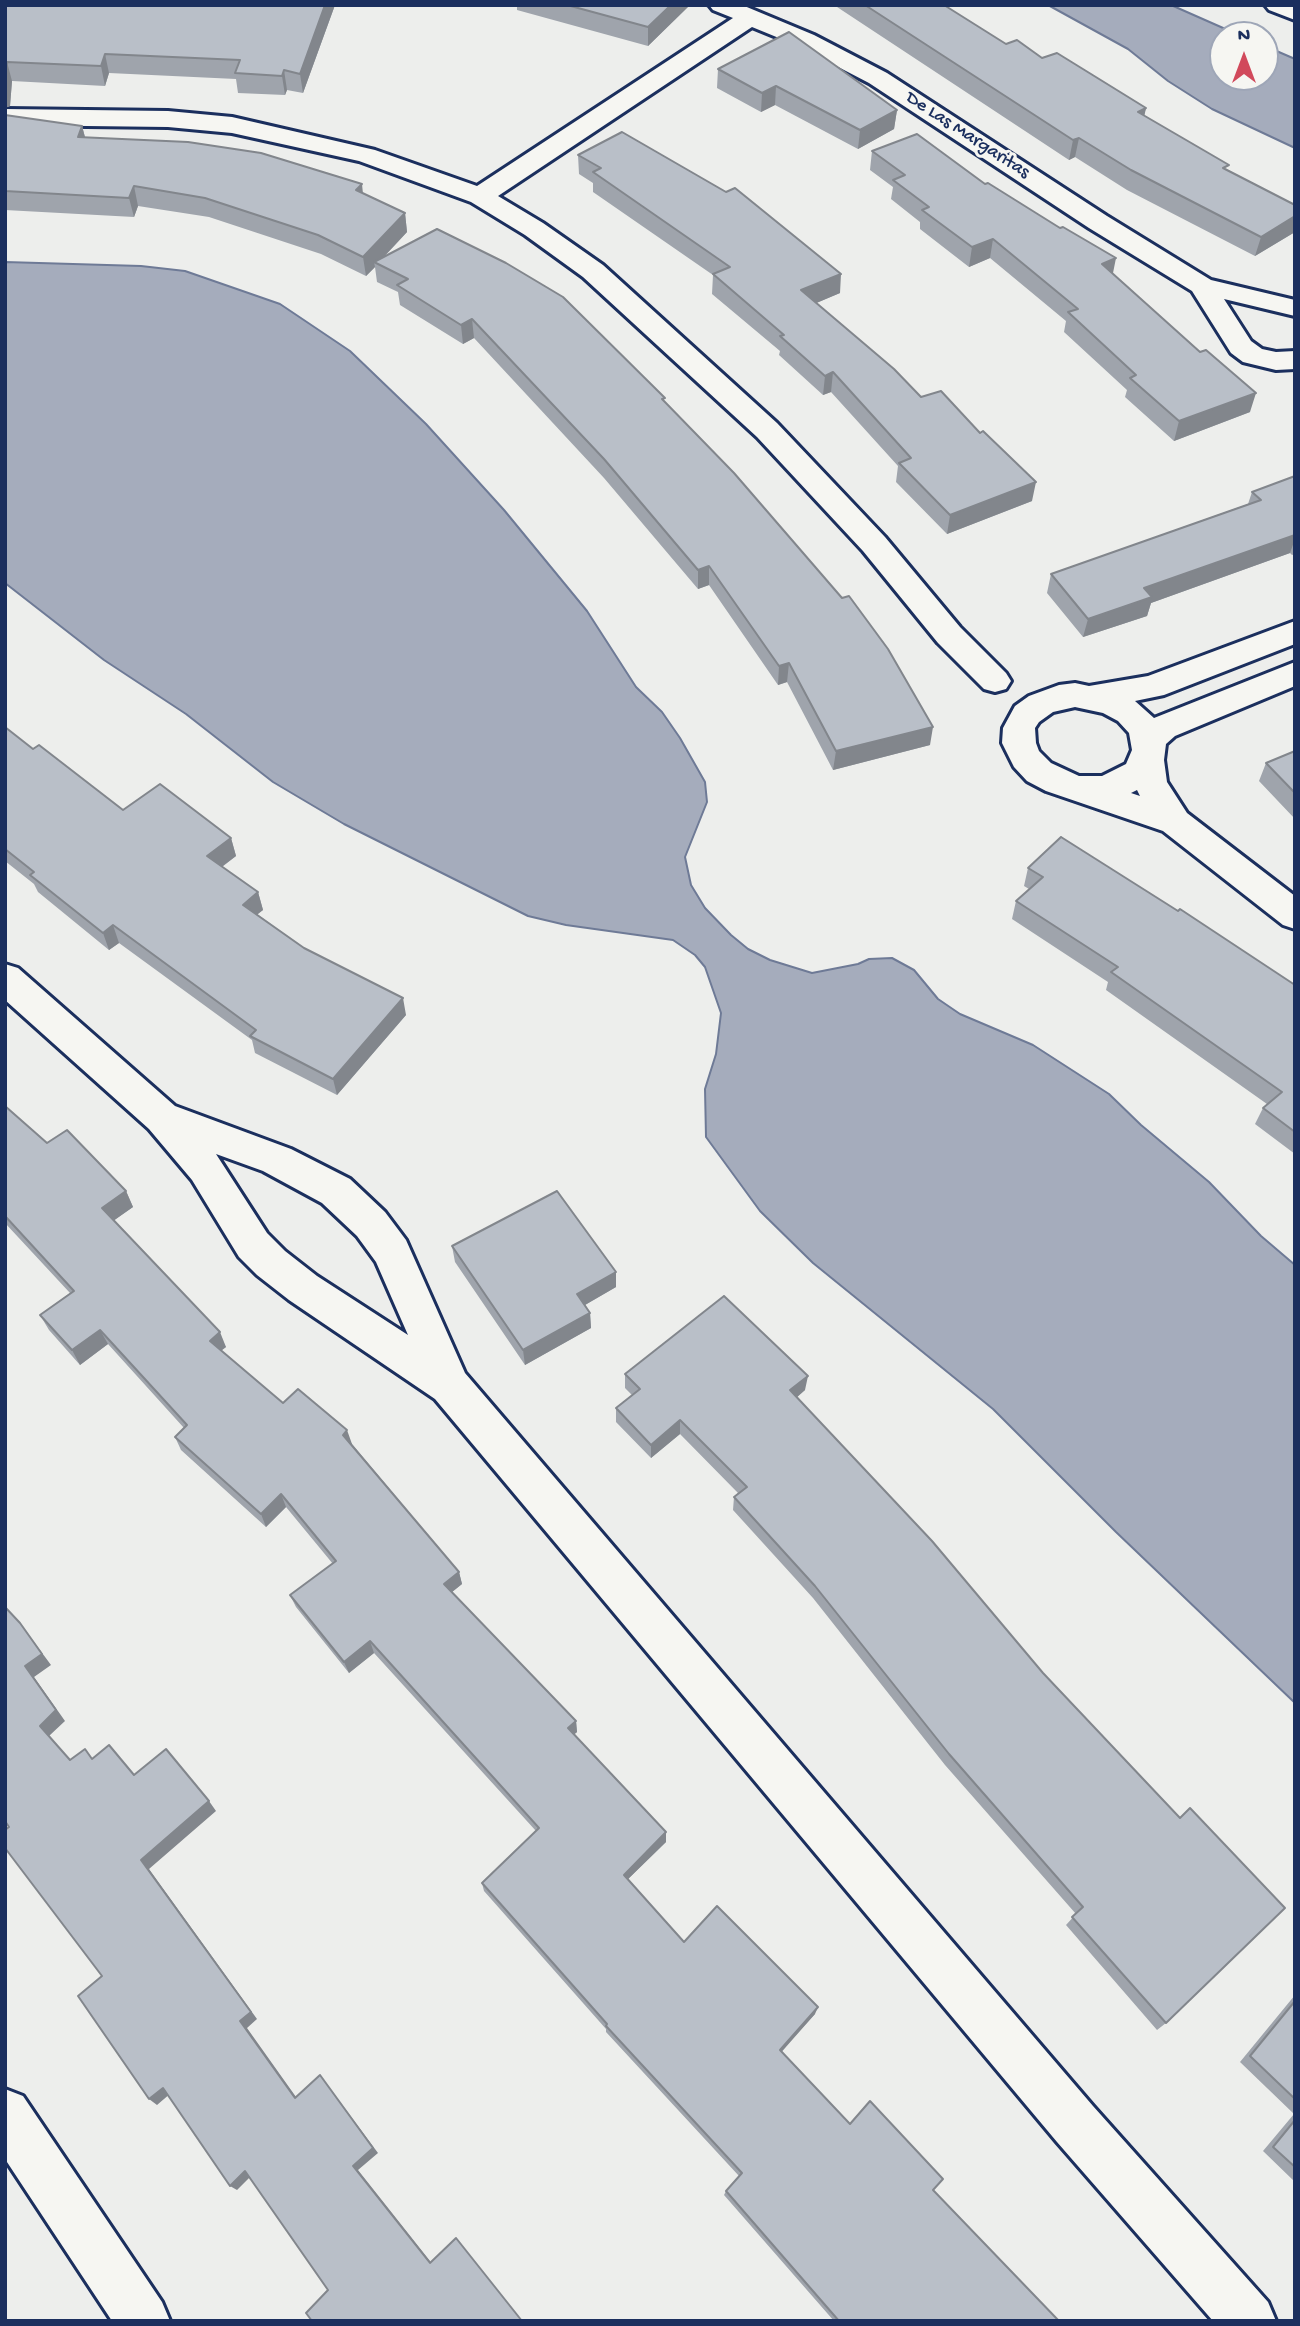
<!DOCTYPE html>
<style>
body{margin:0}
#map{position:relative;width:1300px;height:2326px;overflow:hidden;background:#edeeec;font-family:"Gochi Hand",sans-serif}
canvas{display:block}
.frame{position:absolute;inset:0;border:7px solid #1b2f5e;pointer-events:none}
.north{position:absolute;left:1209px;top:21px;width:70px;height:70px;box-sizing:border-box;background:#f6f6f2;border:2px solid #9ea6b7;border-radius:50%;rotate:0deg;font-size:19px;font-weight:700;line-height:28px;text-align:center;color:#1b2f5e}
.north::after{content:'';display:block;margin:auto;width:24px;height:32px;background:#d1495b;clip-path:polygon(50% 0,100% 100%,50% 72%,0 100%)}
</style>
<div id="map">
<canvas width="1300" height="2326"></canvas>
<div class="frame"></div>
<div class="north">N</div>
</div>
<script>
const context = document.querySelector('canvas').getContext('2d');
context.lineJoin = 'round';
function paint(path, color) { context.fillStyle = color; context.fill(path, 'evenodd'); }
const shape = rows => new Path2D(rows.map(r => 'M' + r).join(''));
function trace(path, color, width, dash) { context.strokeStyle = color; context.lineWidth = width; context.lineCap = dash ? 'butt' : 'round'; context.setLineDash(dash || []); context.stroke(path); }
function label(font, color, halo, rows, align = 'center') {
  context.font = font + ' "Gochi Hand",sans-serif'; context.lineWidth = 6; context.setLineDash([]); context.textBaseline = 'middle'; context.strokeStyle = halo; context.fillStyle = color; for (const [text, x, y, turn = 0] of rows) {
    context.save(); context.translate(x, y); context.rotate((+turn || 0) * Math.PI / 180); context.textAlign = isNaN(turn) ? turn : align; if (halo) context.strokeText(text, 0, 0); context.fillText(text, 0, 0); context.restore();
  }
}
const water = shape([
 [1048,5,1171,5,1239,35,1223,35,1223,77,1265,77,1265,46,1295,59,1295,148,1212,109,1168,81,1128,49,1048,5],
 [5,262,141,266,185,271,280,304,350,351,426,424,504,510,587,611,636,687,662,712,680,738,705,782,707,802,685,857,691,885,705,908,731,935,748,949,770,960,812,973,858,964,869,959,892,958,914,970,938,999,960,1014,1033,1045,1109,1094,1141,1125,1209,1182,1261,1236,1295,1265,1295,1703,1116,1532,993,1409,813,1263,760,1211,706,1137,705,1089,716,1054,721,1013,705,967,695,955,673,940,566,925,528,916,344,824,273,782,186,714,104,660,5,583,5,262]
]);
const street = shape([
 [709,5,742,5,814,35,887,73,1107,216,1211,280,1295,300,1295,316,1224,299,1251,341,1262,349,1276,352,1295,351,1295,369,1276,370,1243,362,1231,353,1192,291,1089,228,869,83,796,45,752,27,498,196,543,223,603,265,777,423,885,537,960,627,1006,673,1011,681,1006,689,995,692,984,689,938,643,863,551,757,437,583,277,525,235,471,202,359,161,232,133,168,127,5,125,5,109,168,111,232,117,375,150,477,186,733,18,713,10,709,5],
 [1295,621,1295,644,1164,695,1135,701,1154,718,1295,662,1295,686,1175,736,1166,744,1164,760,1167,782,1187,813,1295,896,1295,929,1283,925,1163,831,1046,791,1027,781,1014,767,1002,743,1003,728,1015,706,1029,696,1059,685,1075,683,1089,686,1148,676,1295,621],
 [1075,707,1103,713,1118,721,1129,733,1132,750,1126,764,1102,776,1079,776,1051,763,1039,751,1036,743,1035,728,1039,722,1053,712,1075,707],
 [1137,790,1140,796,1131,793,1137,790],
 [5,964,18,968,175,1106,291,1149,350,1179,385,1212,406,1240,465,1373,1093,2106,1268,2302,1276,2321,1213,2321,1057,2142,435,1399,289,1300,257,1275,239,1257,192,1180,149,1129,5,1000,5,964],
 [216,1154,263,1171,322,1203,357,1236,376,1262,408,1335,317,1276,285,1251,267,1233,216,1154],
 [5,2089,23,2096,162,2302,170,2321,112,2321,5,2159,5,2089]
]);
const secondary = shape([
 [1265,5,1295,5,1295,20,1269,10,1265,5]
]);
const wall = shape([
 [5,5,335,5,303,93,287,90,285,95,238,93,236,79,109,73,105,86,12,81,10,106,5,108],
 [517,5,690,5,648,46,517,10],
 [834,5,944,5,1006,44,1042,58,1146,108,1144,115,1228,170,1295,205,1295,232,1255,256,1127,190,1075,157,1069,160],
 [718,69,897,110,894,129,858,149,775,105,761,112,717,88],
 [5,115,82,126,85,137,363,193,405,213,407,232,383,258,665,402,930,745,833,770,787,682,778,685,709,585,698,589,604,478,474,338,463,344,400,305,398,292,377,282,375,267,366,276,321,254,209,217,138,206,134,217,5,210],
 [872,151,985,184,1113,274,1250,412,1174,441,1125,397,1127,390,1064,332,1066,321,990,258,969,267,920,229,920,222,891,199,893,187,870,170],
 [578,155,840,293,816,303,921,397,1032,501,947,534,896,482,898,466,831,392,823,395,779,355,780,351,712,294,713,275,593,192,593,183,579,174],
 [1295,476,1295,554,1292,555,1290,553,1151,603,1147,616,1083,637,1047,593,1051,574,1248,504,1252,492],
 [5,727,33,749,123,810,231,838,236,856,222,867,258,892,263,910,257,914,304,948,406,1015,337,1095,255,1053,252,1040,119,943,109,950,38,892,34,884,5,861],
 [1295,751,1295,819,1259,781,1266,763],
 [1028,868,1295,985,1295,1154,1255,1124,1263,1108,1267,1104,1106,990,1108,982,1012,919,1016,901,1029,889,1024,886],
 [5,1106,47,1143,126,1191,133,1207,114,1220,226,1347,221,1351,283,1403,352,1444,459,1572,462,1584,452,1592,576,1721,577,1732,573,1735,666,1832,666,1842,628,1879,684,1942,815,2014,781,2051,850,2124,933,2190,1059,2321,834,2321,724,2195,726,2191,739,2176,606,2032,606,2029,484,1891,482,1883,536,1831,374,1653,349,1673,296,1607,290,1595,333,1564,286,1507,266,1527,181,1450,175,1437,184,1428,108,1344,80,1365,49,1330,40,1315,70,1293,5,1223],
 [452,1246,616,1272,616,1287,585,1305,590,1313,591,1328,525,1365,455,1262],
 [625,1374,805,1390,796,1398,1166,2023,1157,2030,1066,1925,1076,1914,945,1765,813,1598,733,1510,734,1497,738,1493,680,1434,651,1458,616,1422,616,1408,632,1395,625,1388],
 [1295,1995,1295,2182,1263,2151,1294,2114,1240,2062]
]);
const shadedWall = shape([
 [325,5,335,5,303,93,300,74],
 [671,5,690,5,648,46,648,27],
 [105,54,109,73,105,86,101,66],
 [7,62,12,81,10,106,5,108,5,79],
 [284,70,287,90,285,95,282,76],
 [776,86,775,105,761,112,762,93],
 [1146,108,1142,127,1138,112],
 [897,110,894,129,858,149,860,130],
 [82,126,87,145,78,137],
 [1079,138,1075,157,1069,160,1073,140],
 [362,184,364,204,356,190],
 [134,186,138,206,134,217,129,198],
 [405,213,407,232,377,264,374,262,375,267,366,276,363,257],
 [1295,216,1295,232,1255,256,1261,237],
 [993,239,990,258,969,267,972,247],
 [1116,258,1112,278,1102,264],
 [841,274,840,293,800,310,801,290],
 [472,319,474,338,463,344,461,325],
 [833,372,831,392,823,395,825,376],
 [1256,393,1250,412,1174,441,1179,421],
 [1036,482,1032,501,947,534,950,515],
 [1295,535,1295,539,1290,553,1151,603,1147,616,1083,637,1088,619,1144,588],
 [709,566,709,585,698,589,698,570],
 [789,663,787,682,778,685,779,666],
 [933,727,930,745,833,770,836,751],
 [231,838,236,856,212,874,207,856],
 [258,892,263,910,248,922,243,905],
 [113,925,119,943,109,950,103,933],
 [403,998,406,1015,337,1095,333,1079],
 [126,1191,133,1207,109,1224,102,1208],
 [616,1272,616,1287,578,1309,577,1294],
 [590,1313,591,1328,525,1365,523,1350],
 [100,1330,108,1344,80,1365,72,1350],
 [220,1332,226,1347,215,1355,210,1341],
 [808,1376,805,1390,788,1405,790,1390],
 [680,1420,680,1434,651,1458,651,1445],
 [347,1430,352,1444,347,1448,343,1435],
 [281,1494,286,1507,266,1527,261,1514],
 [459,1572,462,1584,447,1596,444,1584],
 [20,1623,51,1665,34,1677,65,1721,49,1736,40,1726,25,1666],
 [370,1641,374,1653,349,1673,344,1662],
 [576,1721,577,1732,569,1739,568,1728],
 [209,1801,216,1811,149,1869,257,2019,247,2028,301,2104,295,2098,240,2021,141,1860],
 [666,1832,666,1842,624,1883,624,1875],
 [818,2007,815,2014,778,2056,780,2050],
 [320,2075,378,2153,358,2170,434,2266,430,2263,353,2166],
 [163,2088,171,2093,157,2105,149,2099],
 [245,2171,252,2175,237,2190,230,2186]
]);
const building = shape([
 [5,5,325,5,300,74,284,70,282,76,235,73,240,60,105,54,101,66,7,62,5,79,5,5],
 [567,5,671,5,648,27,567,5],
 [865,5,944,5,1006,44,1017,40,1042,58,1057,53,1146,108,1138,112,1229,165,1223,168,1295,205,1295,216,1261,237,1131,170,1079,138,1073,140,865,5],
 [789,32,897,110,860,130,776,86,762,93,718,69,789,32],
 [5,115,82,126,78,137,188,142,261,153,362,184,356,190,405,213,363,257,318,235,205,198,134,186,129,198,5,191,5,115],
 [622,132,726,192,735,188,841,274,801,290,894,369,921,397,941,391,980,433,983,431,1036,482,950,515,899,463,911,458,833,372,825,376,780,336,784,335,713,274,730,267,593,172,601,168,578,155,622,132],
 [917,134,985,184,988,183,1060,228,1063,227,1116,258,1102,264,1200,352,1206,350,1256,393,1179,421,1130,378,1136,375,1068,312,1078,309,993,239,972,247,922,210,929,207,893,180,905,175,872,151,917,134],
 [437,229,506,263,563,297,665,398,662,399,734,473,842,598,849,596,888,649,933,727,836,751,789,663,779,666,709,566,698,570,604,459,472,319,461,325,397,285,408,279,374,262,437,229],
 [1295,476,1295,535,1144,588,1152,597,1088,619,1051,574,1261,500,1252,492,1295,476],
 [5,727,33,749,39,745,123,810,160,784,231,838,207,856,258,892,243,905,304,948,403,998,333,1079,250,1036,256,1030,113,925,103,933,30,875,34,872,5,849,5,727],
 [1295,751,1295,793,1266,763,1295,751],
 [1061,837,1178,911,1180,909,1295,985,1295,1132,1263,1108,1282,1092,1111,972,1118,967,1016,901,1043,877,1028,868,1061,837],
 [5,1106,47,1143,67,1130,126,1191,102,1208,220,1332,210,1341,283,1403,298,1389,347,1430,343,1435,459,1572,444,1584,576,1721,568,1728,666,1832,624,1875,684,1942,717,1906,818,2007,780,2050,850,2124,870,2101,943,2179,933,2190,1059,2321,839,2321,726,2191,742,2173,606,2026,607,2024,482,1883,539,1828,370,1641,344,1662,290,1595,336,1561,281,1494,261,1514,175,1437,187,1425,100,1330,72,1350,40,1315,74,1291,5,1216,5,1106],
 [557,1191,616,1272,577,1294,590,1313,523,1350,452,1246,557,1191],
 [724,1296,808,1376,790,1390,932,1541,1043,1673,1180,1818,1190,1808,1285,1908,1166,2023,1072,1917,1083,1907,949,1754,815,1586,734,1497,747,1487,680,1420,651,1445,616,1408,640,1389,625,1374,724,1296],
 [5,1607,20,1623,42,1654,25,1666,56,1710,40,1726,70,1760,85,1749,92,1759,109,1745,134,1775,166,1749,209,1801,141,1860,251,2012,240,2021,295,2098,320,2075,373,2148,353,2166,430,2263,456,2238,522,2321,312,2321,306,2313,328,2290,245,2171,230,2186,163,2088,149,2099,78,1996,102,1976,5,1848,5,1830,9,1827,5,1821,5,1607],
 [1295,2001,1295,2099,1250,2056,1295,2001],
 [1295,2120,1295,2167,1273,2147,1295,2120]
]);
const farStreetnames = [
 ["De Las Margaritas",967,136,33]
];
paint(water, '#a5acbc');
trace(water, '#6e7a96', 2);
trace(street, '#1b2f5e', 6);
trace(secondary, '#1b2f5e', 6);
paint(street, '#f6f6f2');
paint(secondary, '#f6f6f2');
paint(wall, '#9fa4ac');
paint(shadedWall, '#82868c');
paint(building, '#b9bfc8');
trace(building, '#82868c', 2);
label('19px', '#1b2f5e', '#f6f6f2', farStreetnames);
</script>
